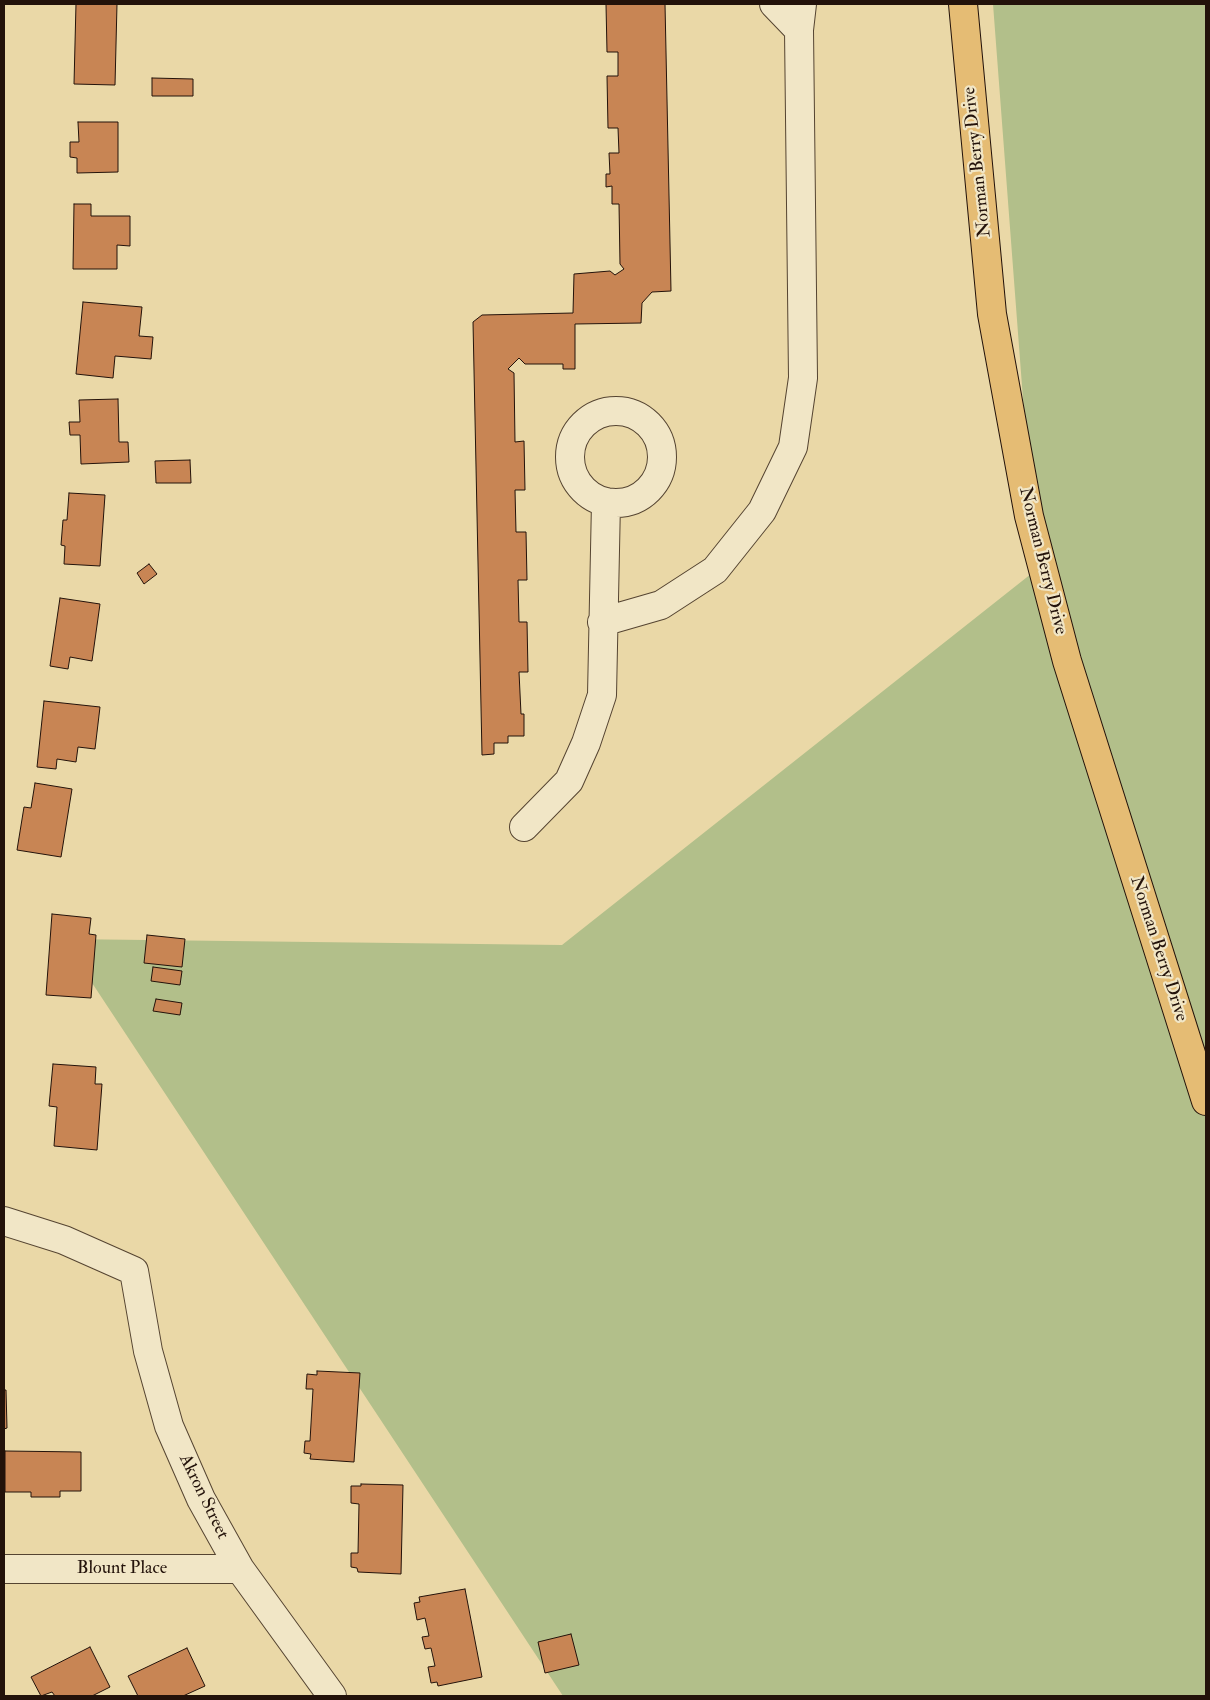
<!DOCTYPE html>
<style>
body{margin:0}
#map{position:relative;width:1210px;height:1700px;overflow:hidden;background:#ead8a7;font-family:"IM FELL Double Pica",serif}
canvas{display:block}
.frame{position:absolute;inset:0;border:5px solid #23120a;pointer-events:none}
</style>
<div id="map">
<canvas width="1210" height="1700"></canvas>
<div class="frame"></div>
</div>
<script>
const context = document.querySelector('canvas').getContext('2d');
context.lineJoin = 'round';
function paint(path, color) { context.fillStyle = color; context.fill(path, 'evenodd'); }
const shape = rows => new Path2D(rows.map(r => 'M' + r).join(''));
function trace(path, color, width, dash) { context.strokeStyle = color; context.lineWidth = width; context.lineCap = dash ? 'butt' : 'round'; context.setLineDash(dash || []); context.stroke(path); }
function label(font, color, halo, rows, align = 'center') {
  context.font = font + ' "IM FELL Double Pica",serif'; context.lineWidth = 4.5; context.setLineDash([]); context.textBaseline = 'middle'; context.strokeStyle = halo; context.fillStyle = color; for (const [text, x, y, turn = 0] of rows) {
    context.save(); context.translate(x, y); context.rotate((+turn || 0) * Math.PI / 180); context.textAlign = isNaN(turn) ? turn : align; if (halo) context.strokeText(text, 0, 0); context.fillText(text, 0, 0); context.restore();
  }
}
const green = shape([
 [993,4,1206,4,1206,1696,563,1696,63,939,562,945,1036,570]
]);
const building = shape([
 [76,4,117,4,115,85,74,84,76,4],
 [606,4,665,4,671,291,652,292,642,303,641,323,575,324,575,369,563,369,563,364,525,364,519,358,508,369,514,373,515,442,524,441,525,490,515,490,516,532,526,532,527,580,518,580,519,622,527,622,528,672,519,672,521,714,524,714,524,736,508,736,508,743,494,743,494,754,482,755,473,322,482,315,573,313,574,274,610,271,615,275,624,269,620,264,619,204,612,204,612,186,606,187,606,174,610,174,609,153,619,153,618,128,608,128,607,76,618,76,618,52,607,52,606,4],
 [152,78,193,79,193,96,152,96,152,78],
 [78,122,118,122,118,172,77,173,77,158,70,157,70,142,79,142,78,122],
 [74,204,91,204,91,216,130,216,130,246,117,245,117,269,73,269,74,204],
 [83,302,142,307,139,336,153,337,151,359,115,356,113,378,76,374,83,302],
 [118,399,119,442,128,442,129,462,81,464,80,435,70,435,69,422,80,422,79,400,118,399],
 [190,460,191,483,156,483,155,461,190,460],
 [69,493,105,495,100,566,64,564,65,546,61,545,63,520,67,520,69,493],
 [149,564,157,574,144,584,137,573,149,564],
 [60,598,100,604,92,661,70,657,68,669,50,666,60,598],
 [44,701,100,707,95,749,78,747,76,762,57,759,56,769,37,767,44,701],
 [35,783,72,789,61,857,17,850,24,807,31,808,35,783],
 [52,914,91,918,89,934,96,935,91,998,46,995,52,914],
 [147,935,185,939,182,967,144,963,147,935],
 [153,967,182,971,180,985,151,981,153,967],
 [156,999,182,1003,180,1015,153,1011,156,999],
 [53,1064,96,1067,95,1084,102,1084,97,1150,54,1146,57,1107,49,1106,53,1064],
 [317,1371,360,1373,354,1462,310,1459,311,1454,304,1453,305,1441,310,1441,313,1389,306,1389,307,1374,317,1375,317,1371],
 [4,1390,6,1390,7,1428,4,1429,4,1390],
 [5,1451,81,1452,81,1491,60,1491,60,1497,31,1497,31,1492,5,1492,5,1451],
 [361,1484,403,1485,401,1574,358,1572,357,1568,351,1567,351,1553,358,1553,359,1504,351,1503,351,1486,361,1486,361,1484],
 [465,1589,482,1677,438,1686,437,1682,431,1683,428,1667,435,1666,431,1648,425,1649,422,1637,429,1636,425,1618,417,1620,414,1603,420,1602,419,1597,465,1589],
 [571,1634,579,1665,545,1673,538,1642,571,1634],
 [90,1647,110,1687,92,1696,55,1696,52,1692,41,1696,31,1677,90,1647],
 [187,1648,205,1686,183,1696,138,1696,128,1676,187,1648]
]);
const minor = shape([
 [774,4,799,30],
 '570 457a46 46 0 1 1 92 0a46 46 0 1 1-92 0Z',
 [602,622,661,605,715,570,762,511,793,447,803,378,799,30,802,4],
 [524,827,569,781,586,743,602,695,606,502],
 [4,1221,64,1240,134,1271,148,1351,169,1426,201,1499,240,1569,332,1696],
 [4,1569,240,1569]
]);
const major = shape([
 [963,4,992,314,1029,516,1067,661,1206,1101]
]);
const streetNames = [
 ["Norman Berry Drive",978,162,-96],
 ["Norman Berry Drive",1042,561,76],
 ["Norman Berry Drive",1158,949,72],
 ["Akron Street",203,1497,64],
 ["Blount Place",122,1569]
];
paint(green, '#b2bf8a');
paint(building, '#c88554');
trace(building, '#23120a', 1);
trace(minor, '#554431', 30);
trace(major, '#23120a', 30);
trace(minor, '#f1e6c6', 28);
trace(major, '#e5bc74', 28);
label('18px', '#23120a', '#f1e6c6', streetNames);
</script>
